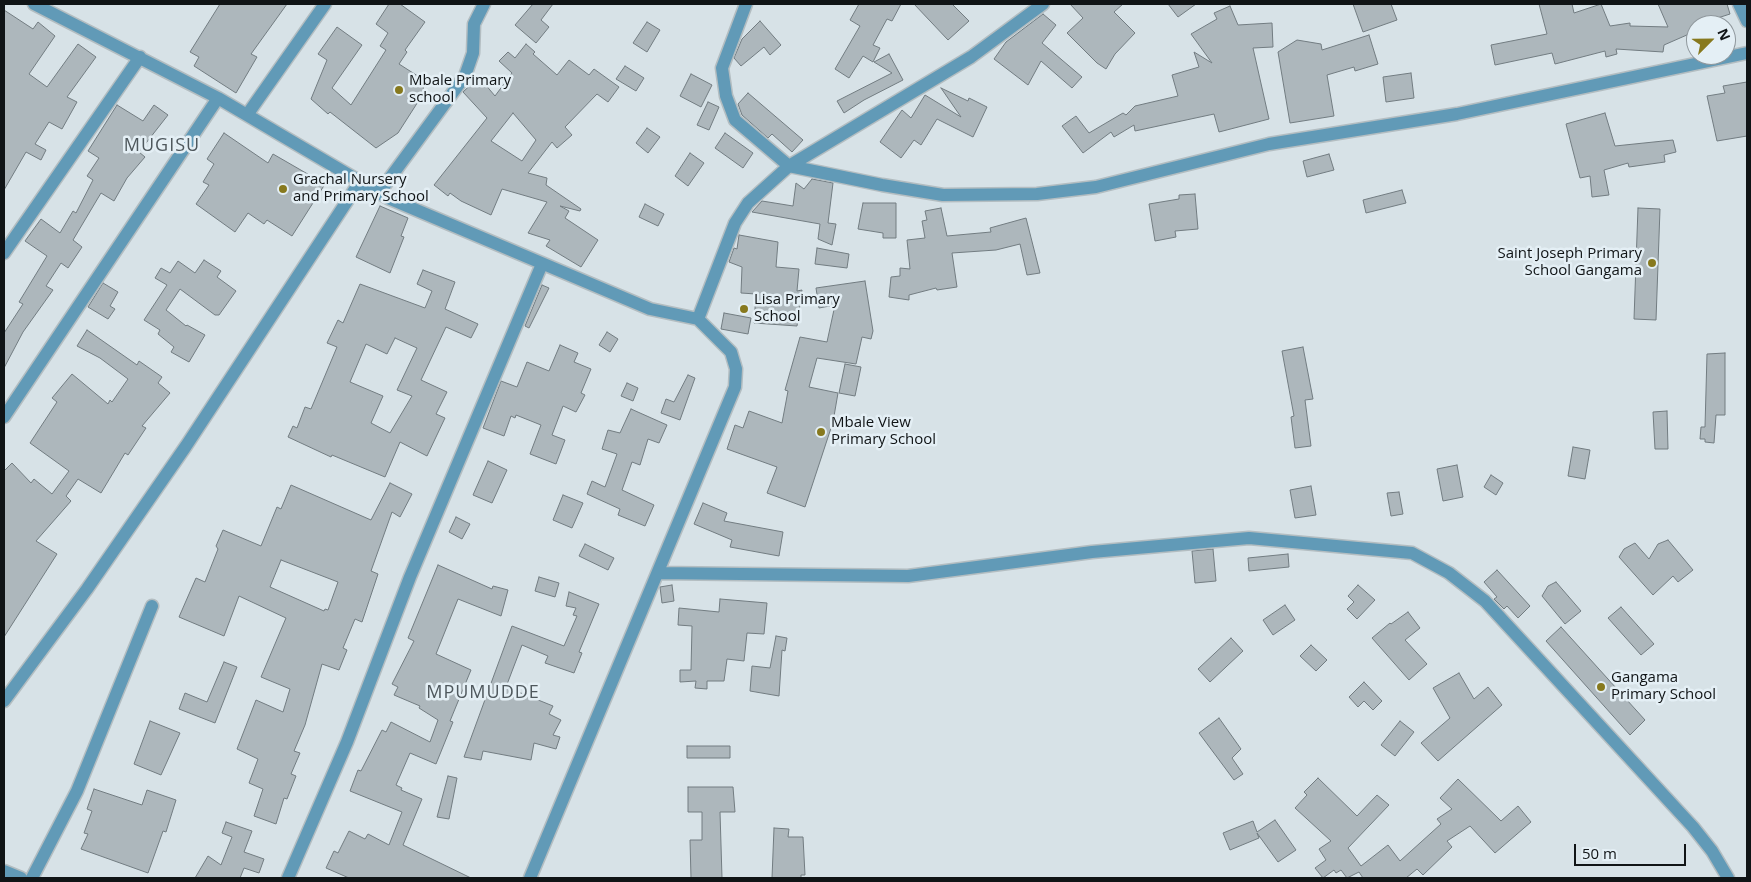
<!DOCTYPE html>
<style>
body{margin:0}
#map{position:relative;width:1751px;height:882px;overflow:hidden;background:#d7e2e7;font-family:"Open Sans",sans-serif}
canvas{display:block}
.frame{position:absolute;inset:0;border:5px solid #101416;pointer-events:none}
.north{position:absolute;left:1686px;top:15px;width:50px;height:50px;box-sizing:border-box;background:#e4eff5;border:1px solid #8f979c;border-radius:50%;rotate:67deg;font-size:14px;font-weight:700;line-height:20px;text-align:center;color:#101416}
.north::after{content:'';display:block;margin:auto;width:18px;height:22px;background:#87791e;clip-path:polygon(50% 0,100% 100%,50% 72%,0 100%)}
.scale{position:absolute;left:1574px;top:844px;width:112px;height:22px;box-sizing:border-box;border:2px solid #101416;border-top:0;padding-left:6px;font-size:15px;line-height:18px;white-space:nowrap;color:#101416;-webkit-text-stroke:4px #e4eff5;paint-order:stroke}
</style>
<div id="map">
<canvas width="1751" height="882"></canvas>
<div class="frame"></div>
<div class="north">N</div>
<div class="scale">50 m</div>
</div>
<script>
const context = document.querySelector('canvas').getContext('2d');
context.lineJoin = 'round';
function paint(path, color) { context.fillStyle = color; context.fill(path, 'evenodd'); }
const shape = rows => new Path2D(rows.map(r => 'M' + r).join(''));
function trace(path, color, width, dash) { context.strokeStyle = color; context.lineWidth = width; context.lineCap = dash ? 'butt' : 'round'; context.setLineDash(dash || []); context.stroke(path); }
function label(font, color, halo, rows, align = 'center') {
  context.font = font + ' "Open Sans",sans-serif'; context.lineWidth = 5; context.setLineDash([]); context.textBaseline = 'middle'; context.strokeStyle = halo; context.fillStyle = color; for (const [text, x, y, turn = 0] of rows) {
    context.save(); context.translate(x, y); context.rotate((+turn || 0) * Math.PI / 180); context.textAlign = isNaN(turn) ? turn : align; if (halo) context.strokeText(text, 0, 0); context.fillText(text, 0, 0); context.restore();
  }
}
const building = shape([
 [220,4,287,4,251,54,257,57,236,93,194,66,199,57,190,52,220,4],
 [389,4,400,4,425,22,405,50,407,52,399,64,424,80,423,94,398,133,376,148,330,112,328,114,311,99,327,60,318,54,337,27,362,45,332,88,351,105,386,50,380,46,388,33,376,24,389,4],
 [533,4,553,4,541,20,549,27,536,43,515,25,533,4],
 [859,4,901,4,892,21,887,19,873,45,880,48,873,62,863,56,849,78,835,69,860,26,850,20,859,4],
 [914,4,952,4,969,21,948,40,914,4],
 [1070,4,1123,4,1114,12,1135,33,1115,54,1106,69,1097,63,1067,33,1083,18,1070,4],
 [1168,4,1196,4,1178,17,1168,4],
 [1353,4,1391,4,1397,20,1363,32,1353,4],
 [1539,4,1572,4,1574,13,1601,4,1610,26,1630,23,1630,26,1668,27,1658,4,1727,4,1730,14,1696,25,1696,31,1664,45,1663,52,1616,49,1617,54,1606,57,1605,51,1555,64,1552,53,1495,65,1491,45,1547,34,1539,4],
 [1230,6,1238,25,1272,23,1273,47,1253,48,1269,119,1219,132,1214,114,1135,131,1134,125,1114,137,1111,132,1083,153,1062,126,1076,116,1089,133,1123,113,1126,115,1135,106,1178,96,1172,75,1199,67,1194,52,1212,63,1191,34,1217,19,1214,13,1230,6],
 [4,10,33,29,38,22,55,36,29,74,47,87,78,44,96,57,67,97,77,102,62,129,49,122,35,144,46,150,41,160,26,152,4,190,4,10],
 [1043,14,1056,25,1042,43,1082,77,1072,88,1041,61,1028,85,994,59,1006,42,1043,14],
 [760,21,781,45,770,55,764,47,741,66,734,58,742,39,760,21],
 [647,22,660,30,647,52,633,43,647,22],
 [1369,35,1378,64,1355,71,1354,67,1327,75,1334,116,1290,123,1278,52,1297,40,1321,44,1322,50,1369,35],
 [526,44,535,52,533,54,557,75,569,60,589,75,594,69,619,87,608,102,597,94,565,127,572,135,557,148,552,142,528,173,547,178,546,185,581,209,580,211,560,206,569,211,565,218,598,240,581,267,546,246,550,240,528,233,547,202,502,189,491,215,461,201,450,193,448,196,434,185,487,118,463,92,479,77,495,96,512,73,499,61,508,52,515,58,526,44],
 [513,113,536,140,522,161,491,141,513,113],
 [889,54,903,80,864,100,844,113,837,101,892,73,874,62,889,54],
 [625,66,644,78,636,91,616,79,625,66],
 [1411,73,1414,98,1386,102,1383,77,1411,73],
 [691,74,712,85,701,107,680,96,691,74],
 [1747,82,1747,136,1717,141,1707,96,1725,93,1723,86,1747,82],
 [941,88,968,101,969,98,987,107,973,137,937,119,921,145,914,140,901,158,880,142,902,110,911,118,925,95,961,117,941,88],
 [748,93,803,140,792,152,772,134,768,138,742,115,738,104,748,93],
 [708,102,719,107,709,130,697,125,708,102],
 [117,105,143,121,154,105,168,115,139,152,145,157,127,178,114,201,101,193,73,240,82,247,68,268,61,263,46,286,53,290,23,332,4,368,4,333,23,304,19,302,47,256,25,241,41,219,60,233,73,211,76,213,93,180,87,176,99,158,88,151,117,105],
 [1605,113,1615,146,1673,140,1676,152,1664,155,1665,162,1629,167,1628,163,1604,170,1609,195,1592,197,1590,176,1580,178,1566,124,1605,113],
 [647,128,660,137,648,153,636,143,647,128],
 [224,133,268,163,273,154,325,184,292,236,267,220,264,224,248,213,235,232,196,204,209,185,203,182,214,164,207,159,224,133],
 [725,133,753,153,743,168,715,148,725,133],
 [690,153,704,163,688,186,675,176,690,153],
 [1329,154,1334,170,1307,177,1303,161,1329,154],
 [812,179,833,183,828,223,836,224,832,245,818,239,820,224,752,212,762,201,793,206,796,183,804,189,812,179],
 [1402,190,1406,203,1366,213,1363,200,1402,190],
 [1195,194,1198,229,1175,231,1176,237,1155,241,1149,204,1179,199,1179,195,1195,194],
 [863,203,896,203,896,238,883,238,883,233,858,229,863,203],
 [645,204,664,214,658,226,639,217,645,204],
 [380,206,408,218,401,236,404,237,390,273,356,257,380,206],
 [941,208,947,236,991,232,990,228,1026,218,1040,273,1027,275,1020,244,996,250,952,253,957,287,937,290,936,288,909,295,909,300,889,297,891,277,900,276,900,268,910,269,907,240,925,238,922,221,927,220,925,211,941,208],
 [1638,208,1660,209,1656,320,1634,319,1638,208],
 [739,235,778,242,776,267,799,269,797,291,802,290,797,326,754,323,756,294,741,293,742,267,729,262,734,248,737,249,739,235],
 [817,248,849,254,847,268,815,264,817,248],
 [204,260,221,271,217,277,236,291,219,315,215,315,180,289,166,310,186,326,187,325,205,335,189,362,171,352,174,347,158,334,160,330,144,320,167,285,155,278,161,268,170,273,178,261,195,273,204,260],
 [423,270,455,282,445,309,478,324,471,338,446,327,421,380,447,392,436,414,445,418,427,456,400,442,385,477,332,455,331,457,288,437,293,426,297,428,305,407,311,409,337,347,327,343,338,320,343,323,360,284,425,308,432,291,417,284,423,270],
 [395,338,417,348,397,390,412,396,390,433,371,423,383,396,350,382,366,344,387,354,395,338],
 [865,281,873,331,871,339,862,337,856,364,817,358,809,387,838,393,833,422,805,507,767,493,777,467,727,449,735,425,743,428,749,411,782,423,788,391,785,390,800,337,827,342,835,305,819,308,816,288,865,281],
 [103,283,118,292,110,306,115,309,108,319,88,307,103,283],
 [542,285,549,288,529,328,525,326,542,285],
 [724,313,751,318,748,334,721,329,724,313],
 [87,330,137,365,139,361,162,377,158,383,170,393,142,426,146,428,128,455,125,453,101,493,78,479,66,496,71,501,36,541,57,554,4,637,4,471,12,463,31,483,34,479,52,494,69,471,30,443,57,402,52,398,72,374,108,404,110,400,112,402,128,379,100,358,77,346,87,330],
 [607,332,618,339,610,352,599,345,607,332],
 [560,345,578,353,574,362,591,369,581,393,585,395,576,412,563,406,552,435,565,440,556,464,530,454,541,425,516,415,515,418,511,416,504,436,483,428,501,381,517,387,527,362,549,371,560,345],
 [1303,347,1313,399,1305,400,1311,446,1295,448,1291,417,1294,416,1282,351,1303,347],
 [1725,353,1725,415,1716,415,1714,443,1705,442,1705,439,1700,439,1701,427,1705,427,1707,354,1725,353],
 [845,364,861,367,855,396,839,393,845,364],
 [688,375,695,378,680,420,661,413,666,399,674,402,688,375],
 [627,383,638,388,633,401,621,396,627,383],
 [631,409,667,425,659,443,648,439,640,465,632,462,622,490,654,505,645,526,618,515,620,509,587,494,592,481,605,487,617,454,602,449,608,430,620,433,631,409],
 [1667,411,1668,449,1655,449,1653,412,1667,411],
 [1573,447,1590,450,1585,479,1568,476,1573,447],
 [488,461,507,470,492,503,473,495,488,461],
 [1457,465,1463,497,1443,501,1437,469,1457,465],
 [1491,475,1503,483,1496,495,1484,487,1491,475],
 [390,483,412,494,400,517,392,512,371,571,378,574,362,622,355,619,343,648,347,650,339,670,322,664,305,725,294,751,300,753,291,774,296,776,287,799,284,798,276,824,254,816,263,789,249,783,258,759,237,749,256,700,283,712,290,689,261,677,286,618,239,596,224,636,179,617,196,578,205,582,218,549,216,546,223,530,261,546,277,507,281,509,291,485,371,520,390,483],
 [281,560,338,582,328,610,325,609,324,611,270,587,281,560],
 [1311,486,1316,515,1295,518,1290,490,1311,486],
 [1399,492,1403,514,1391,516,1387,493,1399,492],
 [563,495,583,503,572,528,553,520,563,495],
 [703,503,727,513,724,521,783,532,779,556,730,547,732,540,694,524,703,503],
 [456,517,470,524,462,539,449,532,456,517],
 [1668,540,1693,570,1678,582,1673,576,1653,595,1619,557,1624,549,1635,543,1649,559,1658,544,1668,540],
 [585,544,614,558,608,570,579,556,585,544],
 [1213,549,1216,581,1195,583,1192,551,1213,549],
 [1288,554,1289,567,1249,571,1248,558,1288,554],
 [438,565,492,589,493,586,508,590,501,616,458,599,436,654,471,670,450,721,453,722,436,764,410,753,396,785,402,788,401,790,422,799,403,845,471,878,349,878,326,868,334,851,338,853,349,831,365,839,368,834,389,845,402,812,350,791,358,770,361,771,382,730,386,732,391,722,430,742,438,720,419,708,420,706,394,695,398,687,392,684,414,641,408,638,438,565],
 [1497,570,1530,606,1518,618,1507,606,1504,609,1494,599,1497,597,1484,582,1497,570],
 [539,577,559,583,555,597,535,591,539,577],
 [1556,582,1581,611,1565,624,1542,596,1548,586,1556,582],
 [672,585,674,601,662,603,660,587,672,585],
 [1358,585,1375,600,1357,619,1347,609,1354,602,1348,596,1358,585],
 [569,592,599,604,579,652,582,653,574,673,545,663,548,656,522,645,506,687,553,706,549,714,561,720,553,735,560,737,556,749,534,743,531,760,483,751,481,760,464,757,512,626,564,646,577,616,573,615,576,608,566,606,569,592],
 [720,599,767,603,764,634,747,633,744,661,727,659,724,681,707,681,707,689,695,688,696,681,680,682,680,670,691,670,692,626,678,625,679,608,719,612,720,599],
 [1285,605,1295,620,1273,635,1263,620,1285,605],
 [1621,607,1654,644,1641,655,1608,618,1621,607],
 [1408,612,1420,628,1405,640,1427,664,1409,680,1372,638,1390,623,1391,624,1408,612],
 [1561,627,1645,720,1630,735,1546,641,1561,627],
 [776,636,787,638,785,651,782,650,779,696,750,691,752,666,770,668,776,636],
 [1231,638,1243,651,1210,682,1198,669,1231,638],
 [1311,645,1327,660,1316,671,1300,656,1311,645],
 [224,662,237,667,215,723,179,709,185,693,207,702,224,662],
 [1459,673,1474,699,1488,687,1502,705,1438,761,1421,743,1450,718,1433,688,1459,673],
 [1364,682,1382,701,1373,710,1364,701,1358,707,1349,697,1364,682],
 [1219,718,1241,749,1232,758,1243,774,1234,780,1199,733,1219,718],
 [150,721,180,733,161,775,134,764,150,721],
 [1400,721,1414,732,1395,756,1381,745,1400,721],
 [687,746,730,746,730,758,687,758,687,746],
 [448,776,457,778,449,819,437,817,448,776],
 [1318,778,1357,816,1377,795,1389,805,1348,848,1361,866,1388,845,1400,861,1441,824,1437,819,1452,809,1440,798,1458,779,1501,821,1518,806,1531,822,1495,853,1470,826,1447,841,1452,847,1423,875,1417,869,1406,878,1363,878,1359,872,1347,878,1341,870,1336,873,1334,870,1323,878,1315,868,1326,860,1319,849,1331,841,1295,808,1307,795,1304,792,1318,778],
 [688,787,733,787,735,812,720,812,722,878,691,878,690,840,702,840,702,812,688,812,688,787],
 [94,789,142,805,147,790,176,800,166,832,163,831,148,873,81,849,88,834,84,833,92,811,87,809,94,789],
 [1275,820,1296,850,1278,862,1257,833,1259,838,1230,850,1223,833,1253,821,1257,832,1275,820],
 [226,822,252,831,244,852,264,859,259,873,244,868,240,878,195,878,208,856,221,865,232,837,222,833,226,822],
 [774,828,789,829,788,837,803,837,805,875,801,875,801,878,772,878,774,828]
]);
const minor = shape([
 [34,4,218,98,388,198,650,309,698,319,731,352,736,369,735,387,530,878],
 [746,4,722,68,726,96,735,120,789,166,882,185,943,195,1037,194,1096,187,1269,144,1457,114,1747,53],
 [1739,4,1747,21],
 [247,115,325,4],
 [379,193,465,76,473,53,474,24,484,4],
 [4,253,140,57],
 [698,319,735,223,748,203,789,166,971,57,1043,4],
 [4,417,218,98],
 [658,573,908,576,1092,552,1249,538,1412,553,1449,573,1485,601,1693,827,1712,851,1728,878],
 [4,701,87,589,186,446,359,183],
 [4,871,21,878],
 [32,878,77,791,152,606],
 [288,878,347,742,410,577,542,264]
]);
const markers = [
 [399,90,5,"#87791e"],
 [283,189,5,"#87791e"],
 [1652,263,5,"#87791e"],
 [744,309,5,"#87791e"],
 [821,432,5,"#87791e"],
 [1601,687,5,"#87791e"]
];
const poiNames = [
 ["Mbale Primary",409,81],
 ["school",409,98],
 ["Grachal Nursery",293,180],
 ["and Primary School",293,197],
 ["Saint Joseph Primary",1642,254,"right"],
 ["School Gangama",1642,271,"right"],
 ["Lisa Primary",754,300],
 ["School",754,317],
 ["Mbale View",831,423],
 ["Primary School",831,440],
 ["Gangama",1611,678],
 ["Primary School",1611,695]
];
const quarterNames = [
 ["MUGISU",162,146],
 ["MPUMUDDE",483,693]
];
paint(building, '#adb7bc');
trace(building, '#727c81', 1);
trace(minor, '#b3bdc1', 15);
trace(minor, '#619ab7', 12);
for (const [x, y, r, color] of markers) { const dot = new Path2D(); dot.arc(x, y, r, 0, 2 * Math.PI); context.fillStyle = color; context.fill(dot); trace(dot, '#e4eff5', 2); }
label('15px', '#101416', '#e4eff5', poiNames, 'left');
context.letterSpacing = '1px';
label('18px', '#4f585d', '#e4eff5', quarterNames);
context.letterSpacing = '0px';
</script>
